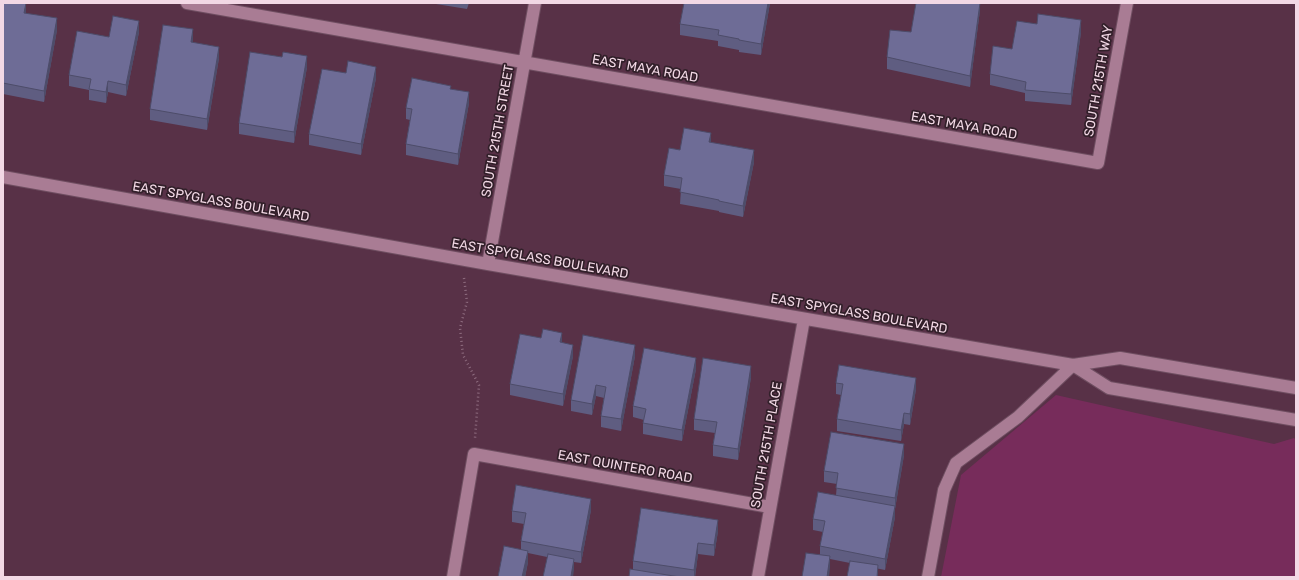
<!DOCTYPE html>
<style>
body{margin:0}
#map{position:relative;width:1299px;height:580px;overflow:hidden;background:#583147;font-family:Rubik,sans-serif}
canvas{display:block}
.frame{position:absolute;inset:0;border:4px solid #f2d8e5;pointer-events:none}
</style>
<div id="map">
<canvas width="1299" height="580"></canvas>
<div class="frame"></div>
</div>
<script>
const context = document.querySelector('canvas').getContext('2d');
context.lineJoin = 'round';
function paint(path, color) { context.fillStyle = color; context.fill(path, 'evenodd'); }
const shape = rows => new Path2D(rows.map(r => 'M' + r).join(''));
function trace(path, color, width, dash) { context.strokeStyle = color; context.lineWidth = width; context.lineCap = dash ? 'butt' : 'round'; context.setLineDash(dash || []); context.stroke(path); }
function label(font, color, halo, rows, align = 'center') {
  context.font = font + ' Rubik,sans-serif'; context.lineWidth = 3.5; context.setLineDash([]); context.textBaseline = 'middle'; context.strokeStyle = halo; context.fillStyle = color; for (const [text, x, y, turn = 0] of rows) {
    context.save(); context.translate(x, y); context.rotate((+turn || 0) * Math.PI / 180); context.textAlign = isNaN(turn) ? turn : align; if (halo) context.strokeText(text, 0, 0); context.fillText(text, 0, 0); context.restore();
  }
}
const green = shape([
 [1056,395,1274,444,1294,438,1296,440,1296,577,941,577,961,475]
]);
const path = shape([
 [464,278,467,302,460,328,463,355,479,385,475,438]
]);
const minor = shape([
 [187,3,1098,163,1127,3],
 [3,177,488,264,1073,365,1120,358,1296,388],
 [488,264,535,3],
 [1073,365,1109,388,1296,420],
 [453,577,474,454,770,507],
 [758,577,804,319],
 [928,577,944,490,956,463,1018,417,1073,365]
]);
const wall = shape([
 [3,3,26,13,57,30,44,102,3,94],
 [436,3,469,3,467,9,436,4],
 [770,3,761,55,739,52,739,50,718,46,718,41,680,35,680,24],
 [980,3,980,10,970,87,887,69,887,57,911,32],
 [139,32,126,96,108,92,106,103,89,100,89,90,69,86,69,75,109,37],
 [1081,32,1071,105,1025,101,1025,93,990,85,990,74,1012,49],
 [193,41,193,43,219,58,207,130,150,120,150,109],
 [307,67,294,143,239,134,239,123],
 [346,73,376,78,361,155,309,145,309,134],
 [451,89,469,103,458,165,406,155,406,144,410,120,406,119,406,108],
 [711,143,754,162,743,217,719,212,719,211,680,204,681,189,664,186,664,175,680,150],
 [562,343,573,356,563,406,510,395,510,384],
 [635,356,621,431,601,427,601,416,604,398,596,396,592,415,571,411,571,400],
 [696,369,682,441,643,434,643,423,644,420,633,417,633,406],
 [751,377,738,460,713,456,713,445,715,433,694,430,694,419],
 [836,383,916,389,910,425,904,424,901,441,837,431,837,419,841,395,836,394],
 [904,455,895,509,895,517,885,570,830,559,830,568,820,555,820,546,823,532,813,530,813,519,836,495,837,484,824,482,824,471],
 [591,510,581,563,574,562,574,570,547,557,528,553,528,562,525,577,498,577,521,549,521,541,524,524,512,522,512,511],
 [718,531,714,556,698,554,695,577,629,577,633,569,633,561]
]);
const shadedWall = shape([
 [26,3,26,13,24,13],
 [768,3,770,3,761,55,761,44],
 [980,3,980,10,970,87,970,76],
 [57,18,57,30,44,102,44,91],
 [1081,20,1081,32,1071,105,1071,94],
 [139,21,139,32,126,96,126,85],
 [193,29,193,41,191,53,191,42],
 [219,47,219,58,207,130,207,119],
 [307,56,307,67,294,143,294,132],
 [376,67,376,78,361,155,361,144],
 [108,81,108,92,106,103,106,92],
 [469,92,469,103,458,165,458,154],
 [711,133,711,144,709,142],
 [754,150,754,162,743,217,743,206],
 [562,333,562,345,560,342],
 [573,345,573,356,563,406,563,394],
 [635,345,635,356,621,431,621,419],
 [696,358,696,369,682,441,682,430],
 [751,366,751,377,738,460,738,449],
 [916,378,916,389,910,425,910,414],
 [596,385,596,396,592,415,592,404],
 [904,413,904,424,901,441,901,430],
 [904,444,904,455,895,509,895,498],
 [591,499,591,510,581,563,581,552],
 [895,506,895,517,885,570,885,559],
 [718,520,718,531,714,556,714,545],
 [698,543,698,554,695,577,694,577,694,570],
 [528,551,528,562,525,577,522,577],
 [830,556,830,568,829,577,827,577],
 [574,559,574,570,573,577,571,577],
 [878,565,878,577,877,577]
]);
const building = shape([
 [3,3,26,3,24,13,57,18,44,91,3,83,3,3],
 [684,3,768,3,761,44,739,40,739,39,718,35,719,30,680,24,684,3],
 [916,3,980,3,970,76,887,57,890,30,911,32,916,3],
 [1038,14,1081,20,1071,94,1025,90,1026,82,990,74,993,46,1012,49,1017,21,1037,24,1038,14],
 [113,16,139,21,126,85,108,81,106,92,89,89,91,79,69,75,77,31,109,37,113,16],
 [163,25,193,29,191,42,219,47,207,119,150,109,163,25],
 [250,52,282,57,283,52,307,56,294,132,239,123,250,52],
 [348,61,376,67,361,144,309,134,322,69,346,73,348,61],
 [412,78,451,86,450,89,469,92,458,154,406,144,412,109,406,108,412,78],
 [684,128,711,133,709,142,754,150,743,206,719,201,719,200,680,192,682,178,664,175,669,148,680,150,684,128],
 [543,329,562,333,560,342,573,345,563,394,510,384,520,334,541,338,543,329],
 [583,335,635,345,621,419,601,416,606,387,596,385,592,404,571,400,583,335],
 [644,348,696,358,682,430,643,423,646,409,633,406,644,348],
 [703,358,751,366,738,449,713,445,717,422,694,419,703,358],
 [839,365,916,378,910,414,904,413,901,430,837,419,843,384,836,383,839,365],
 [831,432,904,444,895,498,836,488,838,473,824,471,831,432],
 [516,485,591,499,581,552,521,541,526,513,512,511,516,485],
 [818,492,895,506,885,559,820,546,825,521,813,519,818,492],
 [641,508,718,520,714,545,698,543,694,570,633,561,641,508],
 [504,546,528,551,522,577,498,577,504,546],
 [806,553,830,556,827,577,802,577,806,553],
 [548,554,574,559,571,576,574,577,543,577,548,554],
 [850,561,878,565,877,577,847,577,850,561],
 [630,569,680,577,629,577,630,569]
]);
const streetNames = [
 ["EAST MAYA ROAD",645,69,10],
 ["SOUTH 215TH WAY",1099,81,-80],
 ["EAST MAYA ROAD",964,126,10],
 ["SOUTH 215TH STREET",498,131,-80],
 ["EAST SPYGLASS BOULEVARD",221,202,10],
 ["EAST SPYGLASS BOULEVARD",540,259,10],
 ["EAST SPYGLASS BOULEVARD",859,314,10],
 ["SOUTH 215TH PLACE",767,445,-80],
 ["EAST QUINTERO ROAD",625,467,10]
];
paint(green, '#772c5b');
trace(minor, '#6f4e61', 14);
trace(path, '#8e6c7f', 2.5, [1, 3]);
trace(minor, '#a97c94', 12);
paint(wall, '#5f5d81');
paint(shadedWall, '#4d4c69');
paint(building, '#6e6c96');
trace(building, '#4d4c69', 1);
label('13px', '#f2d8e5', '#32202a', streetNames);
</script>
